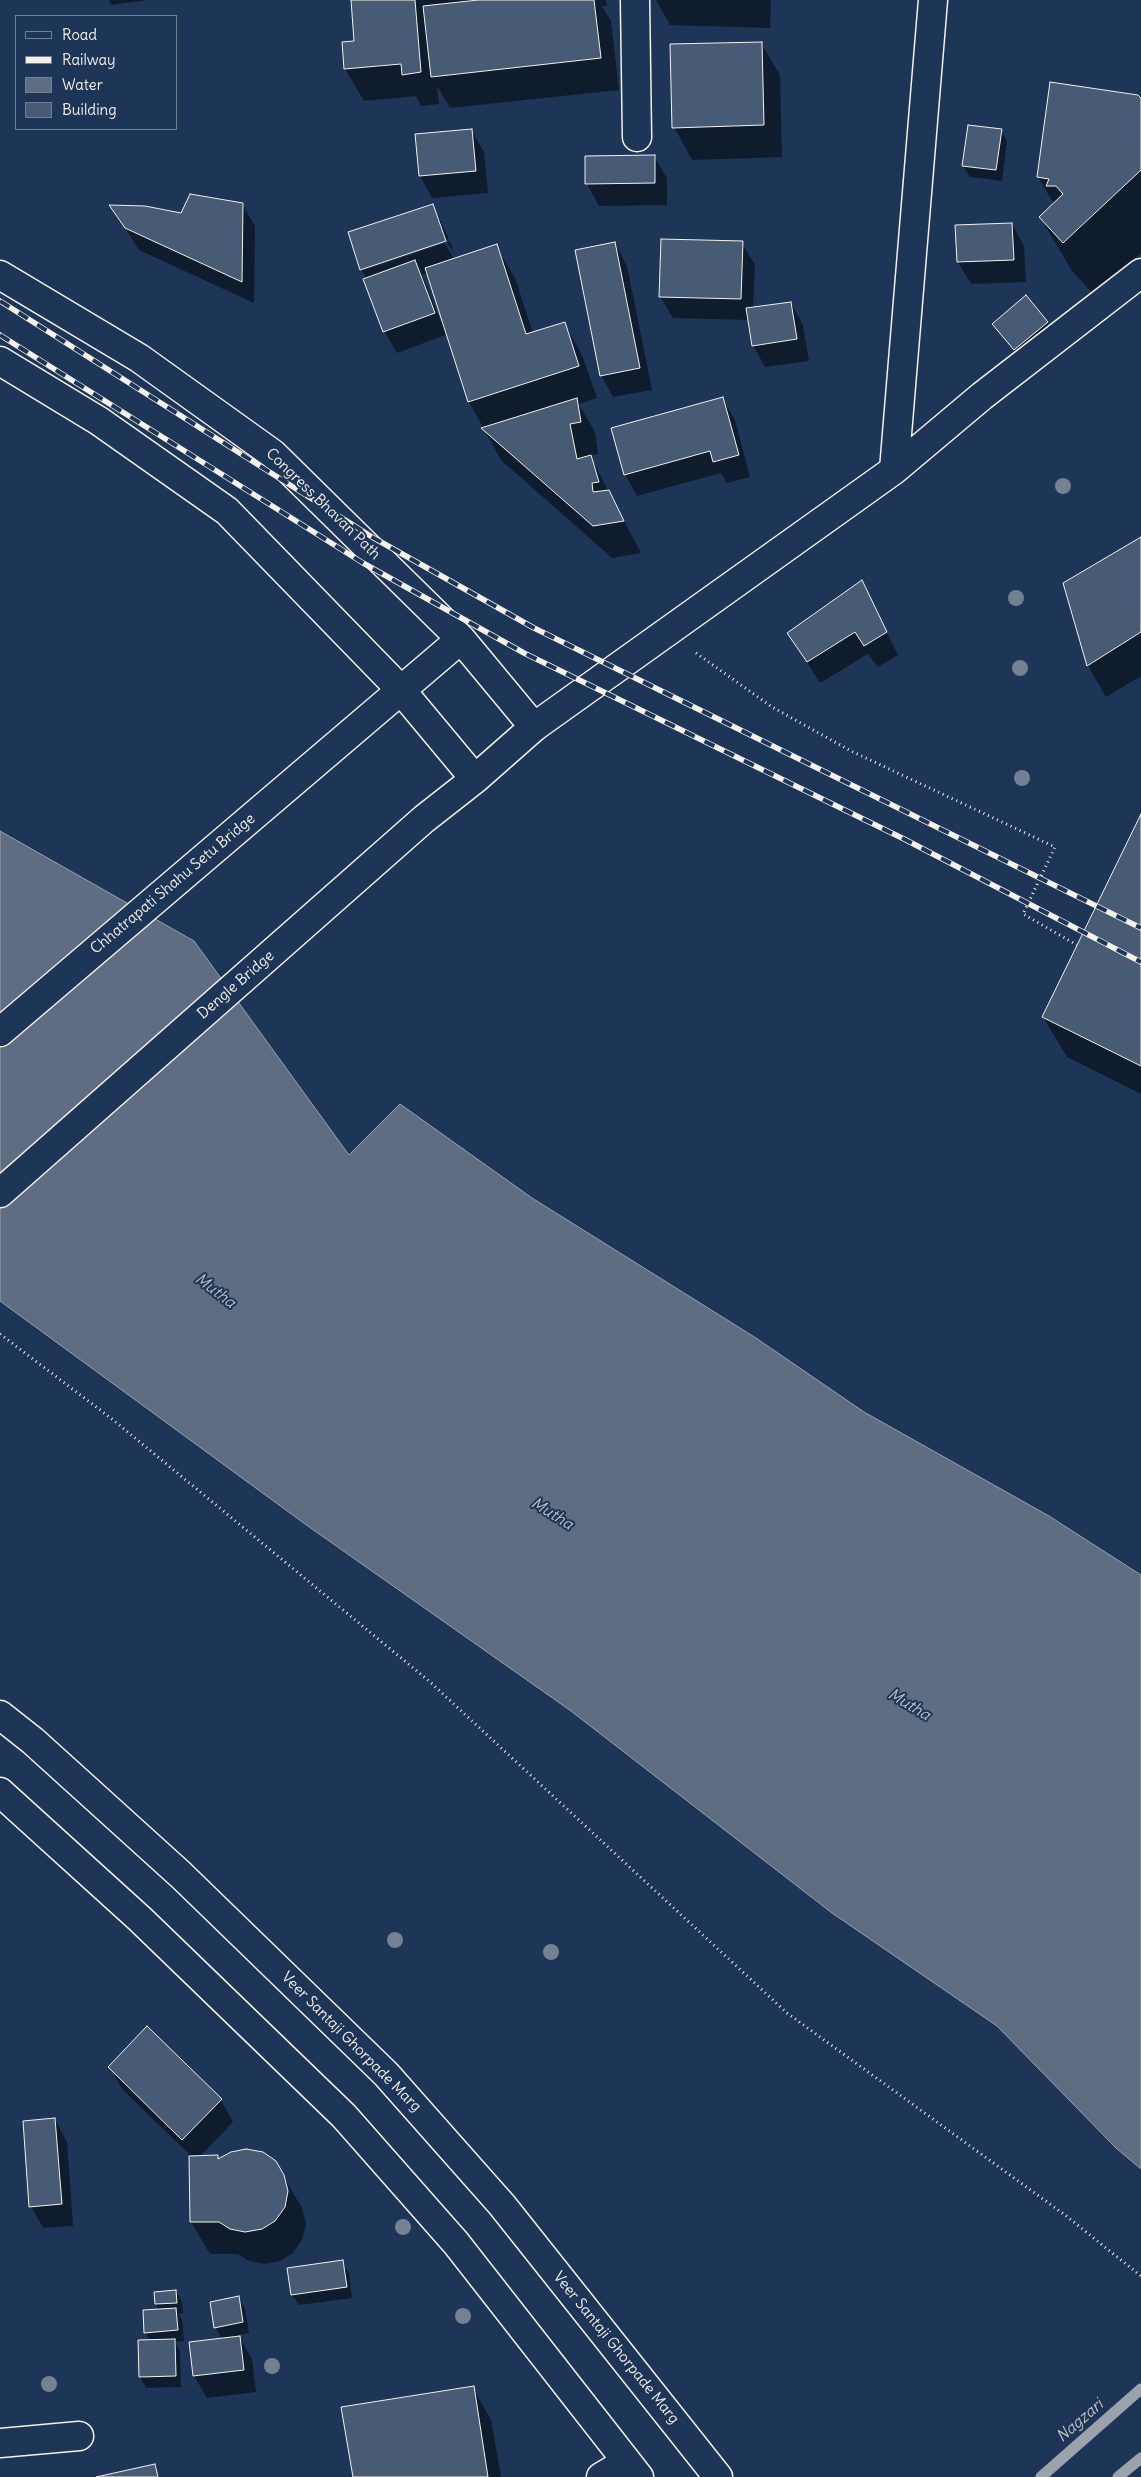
<!DOCTYPE html>
<style>
body{margin:0}
#map{position:relative;width:1141px;height:2477px;overflow:hidden;background:#1d3557;font-family:Delius,sans-serif}
canvas{display:block}
.legend{position:absolute;left:15px;top:15px;width:162px;height:115px;box-sizing:border-box;background:#1d3557;border:1px solid #738091;margin:0;padding:6px 9px;list-style:none;font-size:15px;color:#f4f1e8}
.legend li{display:flex;align-items:center;gap:10px;height:25px}
.legend b{width:25px;border:1px solid #738091}
</style>
<div id="map">
<canvas width="1141" height="2477"></canvas>
<ul class="legend">
<li><b style="height:6px;background:#1d3557"></b>Road</li>
<li><b style="height:6px;background:#f4f1e8"></b>Railway</li>
<li><b style="height:14px;background:#5e6d82"></b>Water</li>
<li><b style="height:14px;background:#485b74"></b>Building</li>
</ul>
</div>
<script>
const context = document.querySelector('canvas').getContext('2d');
context.lineJoin = 'round';
function paint(path, color) { context.fillStyle = color; context.fill(path, 'evenodd'); }
const shape = rows => new Path2D(rows.map(r => 'M' + r).join(''));
function trace(path, color, width, dash) { context.strokeStyle = color; context.lineWidth = width; context.lineCap = dash ? 'butt' : 'round'; context.setLineDash(dash || []); context.stroke(path); }
function label(font, color, halo, rows, align = 'center') {
  context.font = font + ' Delius,sans-serif'; context.lineWidth = 4; context.setLineDash([]); context.textBaseline = 'middle'; context.strokeStyle = halo; context.fillStyle = color; for (const [text, x, y, turn = 0] of rows) {
    context.save(); context.translate(x, y); context.rotate((+turn || 0) * Math.PI / 180); context.textAlign = isNaN(turn) ? turn : align; if (halo) context.strokeText(text, 0, 0); context.fillText(text, 0, 0); context.restore();
  }
}
const water = shape([
 [0,831,194,941,349,1155,400,1104,532,1198,756,1338,864,1412,1049,1516,1141,1575,1141,2169,1116,2148,997,2026,832,1913,571,1711,305,1524,0,1301,0,831]
]);
const shadow = shape([
 [109,0,148,0,111,5],
 [352,0,606,0,607,6,602,6,611,21,619,90,450,108,437,86,439,104,421,106,416,96,364,101,345,69,343,43,356,42],
 [656,0,771,0,770,28,670,25],
 [761,43,780,75,782,157,692,160,674,127],
 [1141,99,1141,253,1095,296,1072,271,1040,217,1054,204,1038,177],
 [471,130,484,152,488,193,432,198,420,176],
 [1001,130,1007,141,1002,181,970,177,963,166],
 [654,156,667,178,667,205,599,206,587,184,586,157],
 [242,204,255,226,254,303,139,250,111,206,182,215],
 [433,205,449,239,446,240,443,235,364,267,364,270,445,243,454,259,496,246,515,278,533,333,564,323,582,355,597,398,579,404,595,432,598,454,590,456,641,553,612,558,501,460,469,402,448,334,397,353,384,331,367,279,361,269],
 [428,273,444,321,441,322,422,275],
 [1012,224,1024,246,1026,282,971,284,958,262],
 [450,241,454,253,447,242],
 [742,243,755,265,753,309,791,303,803,325,809,361,765,367,753,345,749,320,673,318,660,296],
 [615,244,627,266,652,390,613,397,601,375],
 [1047,323,1053,333,1021,360,994,324],
 [722,398,735,420,750,477,727,483,721,473,637,496,625,474],
 [1141,539,1141,676,1106,697,1088,666,1064,584],
 [861,582,898,655,878,667,868,654,820,683,789,634],
 [1141,817,1141,1094,1067,1057,1043,1017],
 [110,2067,221,2100,233,2122,199,2157,217,2156,219,2160,275,2162,302,2208,306,2224,302,2240,293,2253,280,2261,264,2264,249,2261,238,2254,210,2254,191,2222,191,2156,122,2089],
 [55,2120,67,2142,73,2226,43,2228,31,2206],
 [342,2262,349,2273,352,2298,299,2305,292,2295],
 [176,2291,182,2302,183,2313,178,2314,182,2320,184,2341,175,2342,180,2351,181,2387,146,2388,140,2377,150,2341,145,2332,159,2310,156,2304,155,2294],
 [238,2298,245,2308,249,2333,238,2335,252,2359,256,2392,207,2398,194,2376,190,2343,222,2339,215,2327],
 [473,2388,491,2420,501,2477,354,2477]
]);
const stream = shape([
 [1041,2477,1141,2389],
 [1118,2477,1141,2458]
]);
const building = shape([
 [351,0,415,0,421,72,402,75,401,64,344,69,342,42,354,41,351,0],
 [478,0,594,0,601,58,431,77,423,6,478,0],
 [762,42,764,125,672,128,670,44,762,42],
 [1050,82,1138,95,1141,98,1141,170,1063,243,1039,217,1063,194,1056,186,1046,186,1049,179,1037,177,1050,82],
 [968,125,1002,129,996,170,962,166,968,125],
 [472,129,476,171,419,176,415,134,472,129],
 [655,155,655,183,585,184,585,156,655,155],
 [190,194,243,203,242,282,125,228,109,205,145,206,181,213,190,194],
 [433,204,446,241,360,270,348,232,433,204],
 [1012,223,1014,260,957,262,955,225,1012,223],
 [661,239,743,241,741,299,659,297,661,239],
 [615,242,640,368,600,376,575,250,615,242],
 [497,244,526,334,565,322,579,366,468,402,425,268,497,244],
 [415,260,435,313,383,332,363,279,415,260],
 [1026,295,1048,322,1014,350,992,324,1026,295],
 [791,302,797,339,752,346,746,308,791,302],
 [723,397,739,455,713,462,710,451,624,475,611,428,723,397],
 [577,398,581,422,570,424,577,459,591,455,599,482,592,483,593,492,609,490,624,521,593,526,481,428,577,398],
 [1141,537,1141,632,1087,666,1063,583,1141,537],
 [862,580,887,632,864,646,855,632,807,662,787,633,862,580],
 [1141,814,1141,1066,1042,1017,1141,814],
 [147,2026,222,2099,182,2140,108,2067,147,2026],
 [55,2118,62,2204,29,2207,23,2121,55,2118],
 [246,2149,263,2152,276,2161,284,2175,288,2191,285,2207,275,2221,262,2229,245,2232,230,2229,219,2222,190,2222,189,2156,218,2155,218,2159,231,2152,246,2149],
 [343,2260,347,2287,291,2295,287,2268,343,2260],
 [176,2290,177,2303,155,2304,154,2292,176,2290],
 [239,2296,243,2322,214,2328,210,2302,239,2296],
 [176,2308,178,2330,144,2333,143,2310,176,2308],
 [240,2336,244,2370,193,2376,189,2342,240,2336],
 [175,2339,176,2376,139,2377,138,2340,175,2339],
 [474,2386,488,2477,353,2477,341,2407,474,2386],
 [155,2464,158,2477,96,2477,155,2464]
]);
const path = shape([
 [696,653,772,707,851,751,1055,847,1023,914,1077,945],
 [0,1334,112,1419,429,1681,787,2013,1065,2215,1141,2276]
]);
const minor = shape([
 [635,0,637,137],
 [894,470,933,0],
 [534,727,894,470,982,396,1141,273],
 [0,2443,79,2436],
 [601,2477,626,2462]
]);
const major = shape([
 [0,275,139,358,273,454,461,639,534,727,475,779,424,819,0,1193],
 [0,361,99,421,227,511,400,689,475,779],
 [0,1032,461,639],
 [0,1715,33,1741,181,1875,386,2074,502,2205,718,2477],
 [0,1792,140,1919,344,2116,456,2243,639,2477]
]);
const rail = shape([
 [0,301,372,537,534,628,1141,928],
 [0,335,363,563,524,653,904,839,1141,962]
]);
const trees = [
 [1063,486],
 [1016,598],
 [1020,668],
 [1022,778],
 [395,1940],
 [551,1952],
 [403,2227],
 [463,2316],
 [272,2366],
 [49,2384]
];
const streetNames = [
 ["Congress Bhavan Path",323,504,44],
 ["Chhatrapati Shahu Setu Bridge",173,884,-40],
 ["Dengle Bridge",236,985,-41],
 ["Veer Santaji Ghorpade Marg",351,2042,45],
 ["Veer Santaji Ghorpade Marg",616,2348,51]
];
const waterNames = [
 ["Mutha",215,1291,37],
 ["Mutha",552,1514,32],
 ["Mutha",909,1705,31],
 ["Nagzari",1080,2421,-41]
];
paint(water, '#5e6d82');
trace(water, '#9aa2ab', 1);
paint(shadow, '#0007');
trace(stream, '#9aa2ab', 11);
paint(building, '#485b74');
trace(building, '#f4f1e8', 1);
trace(minor, '#f4f1e8', 31);
trace(major, '#f4f1e8', 31);
trace(path, '#f4f1e8', 3, [1, 4]);
trace(minor, '#1d3557', 28);
trace(major, '#1d3557', 28);
trace(rail, '#f4f1e8', 5.5);
trace(rail, '#1d3557', 4, [11]);
context.fillStyle = '#748191';
for (const [x, y] of trees) { context.beginPath(); context.arc(x, y, 8, 0, 2 * Math.PI); context.fill(); }
label('15px', '#f4f1e8', '#1d3557', streetNames);
label('italic 16px', '#c0c3c4', '#1d3557', waterNames);
</script>
